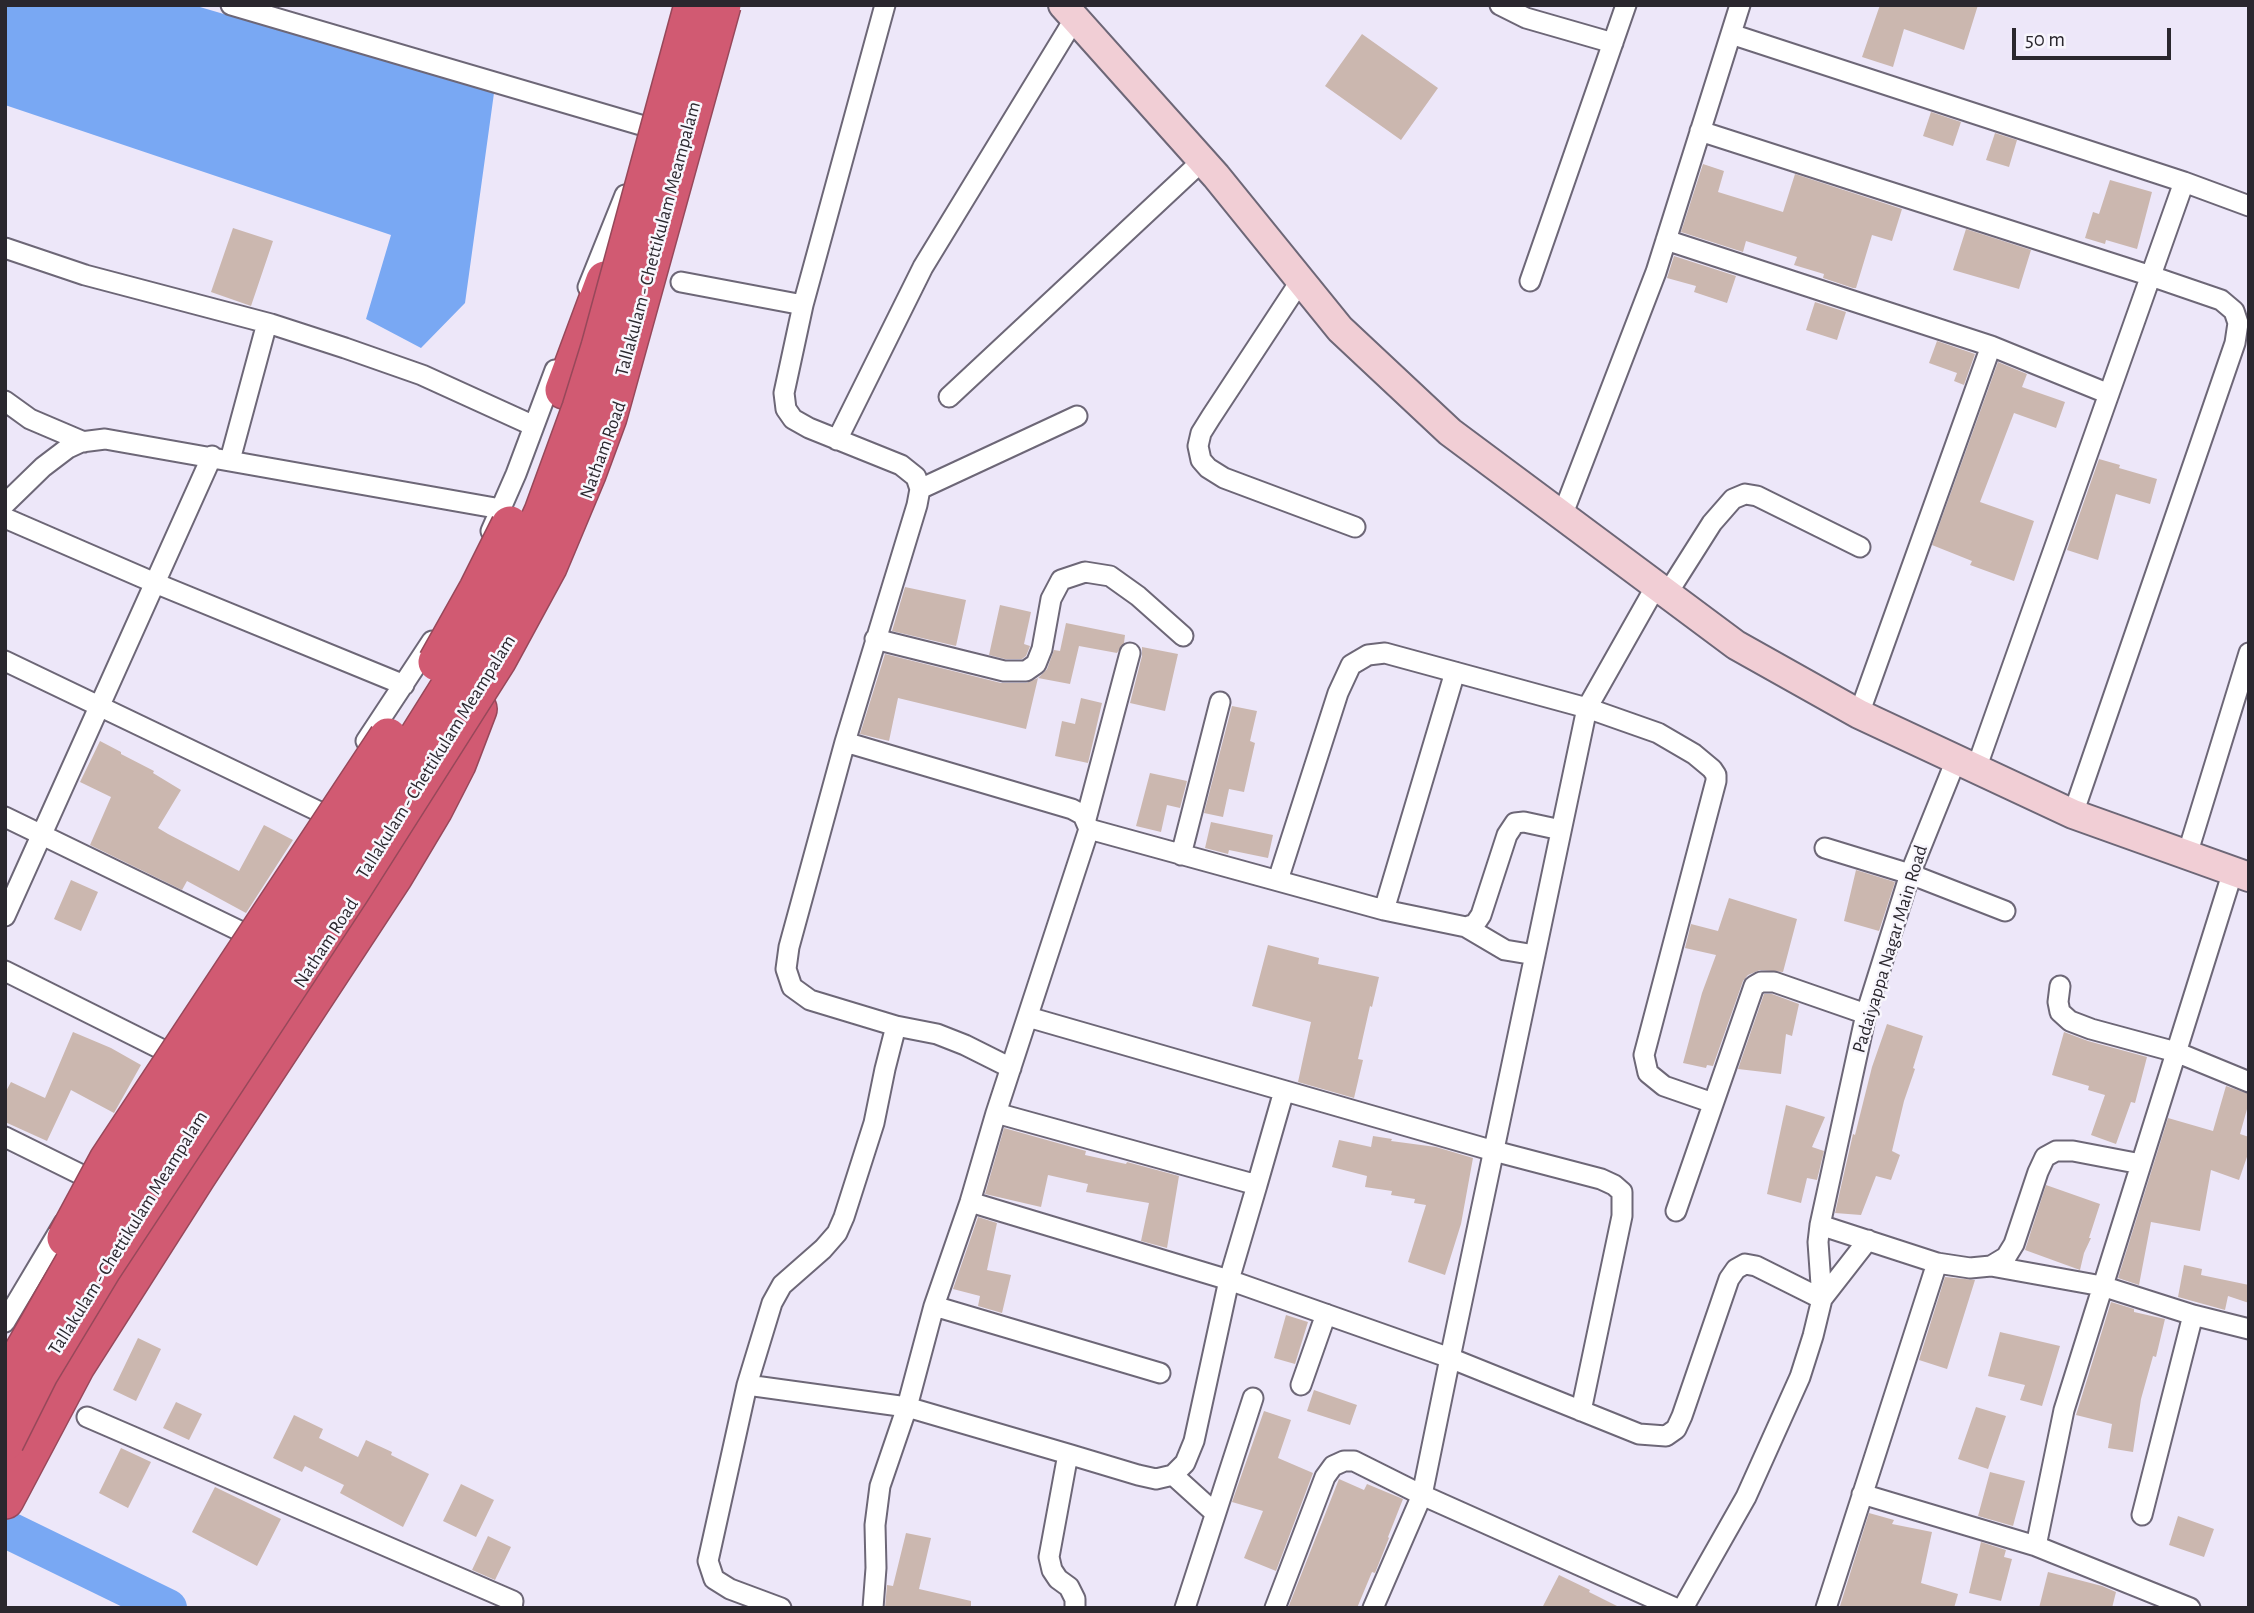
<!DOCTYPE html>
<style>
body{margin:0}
#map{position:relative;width:2254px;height:1613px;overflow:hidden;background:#ede7f9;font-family:"Alegreya Sans",sans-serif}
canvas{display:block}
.frame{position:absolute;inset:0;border:7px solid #2a272e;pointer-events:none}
.scale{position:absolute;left:2012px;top:28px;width:159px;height:32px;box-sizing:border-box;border:4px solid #2a272e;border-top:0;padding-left:9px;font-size:21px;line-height:24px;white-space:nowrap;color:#2a272e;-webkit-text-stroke:5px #f8f6fd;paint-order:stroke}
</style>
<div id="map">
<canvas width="2254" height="1613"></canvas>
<div class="frame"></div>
<div class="scale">50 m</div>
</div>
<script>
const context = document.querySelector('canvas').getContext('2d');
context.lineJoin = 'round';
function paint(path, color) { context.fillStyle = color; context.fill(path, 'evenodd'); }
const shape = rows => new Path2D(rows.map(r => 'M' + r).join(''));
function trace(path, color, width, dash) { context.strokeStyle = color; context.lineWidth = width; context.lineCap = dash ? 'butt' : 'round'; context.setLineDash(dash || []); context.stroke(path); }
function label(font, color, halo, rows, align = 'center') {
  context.font = font + ' "Alegreya Sans",sans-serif'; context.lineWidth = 5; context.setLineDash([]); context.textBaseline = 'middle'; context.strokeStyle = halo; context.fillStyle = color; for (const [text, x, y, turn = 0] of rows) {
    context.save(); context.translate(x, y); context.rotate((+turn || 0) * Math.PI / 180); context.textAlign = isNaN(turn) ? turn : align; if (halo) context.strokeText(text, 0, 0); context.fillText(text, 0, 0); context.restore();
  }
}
const water = shape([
 [5,5,193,5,494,93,465,303,421,348,366,319,391,235,5,105]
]);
const river = shape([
 [6,1529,168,1608]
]);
const building = shape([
 [1880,5,1978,5,1964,50,1904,29,1893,67,1862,57],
 [1362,34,1438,88,1401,140,1325,86],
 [1931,112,1961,122,1953,146,1923,136],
 [1995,133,2017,140,2009,167,1986,160],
 [1703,164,1724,171,1718,192,1783,212,1795,174,1902,209,1892,241,1872,235,1856,288,1853,288,1823,278,1824,274,1794,265,1797,257,1746,241,1743,252,1681,232],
 [2110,180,2152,192,2137,249,2106,240,2105,244,2085,238,2093,212,2099,214],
 [233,228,273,241,251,306,211,292],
 [1966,229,2031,250,2019,289,1953,270],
 [1674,256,1736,276,1727,303,1694,292,1696,286,1667,278],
 [1815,302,1846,312,1837,340,1806,330],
 [1937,341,1975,354,1964,385,1954,381,1957,373,1929,363],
 [1998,362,2027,374,2022,387,2065,402,2056,428,2014,413,1980,502,2034,521,2014,581,1970,565,1972,561,1932,545],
 [2099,459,2120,465,2119,468,2157,479,2150,504,2116,494,2098,560,2067,550],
 [905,587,966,600,956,646,892,631],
 [1000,605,1031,612,1024,644,1030,646,1026,656,1022,659,1005,659,989,655],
 [1066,623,1125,635,1124,643,1117,653,1079,646,1070,684,1038,678,1047,669,1054,650,1060,651],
 [1142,647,1178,654,1165,711,1130,703,1142,656],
 [885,654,1001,683,1026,683,1038,678,1026,729,898,698,889,741,860,734],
 [1081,698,1102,703,1088,763,1055,756,1062,721,1075,724],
 [1232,706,1257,711,1250,741,1255,743,1244,792,1229,789,1223,817,1204,813],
 [100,741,121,752,121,754,154,771,153,773,181,790,158,828,168,834,239,871,264,825,293,840,246,913,187,881,182,890,90,845,111,797,80,782],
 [1150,773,1187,781,1180,808,1167,805,1161,832,1136,826],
 [1211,822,1273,835,1268,858,1229,850,1228,854,1205,848],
 [1856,870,1895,882,1879,931,1844,921],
 [71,880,98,892,81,931,54,919],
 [1729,898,1797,919,1783,972,1760,970,1748,975,1743,981,1713,1066,1707,1065,1706,1068,1683,1063,1702,993,1716,955,1685,948,1691,924,1718,931],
 [1268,945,1319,958,1318,964,1379,977,1372,1007,1370,1006,1358,1059,1363,1060,1354,1098,1298,1082,1311,1022,1252,1006],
 [1764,994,1772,994,1799,1004,1792,1036,1786,1034,1781,1074,1738,1069],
 [1887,1024,1923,1036,1913,1068,1915,1069,1904,1101,1892,1151,1900,1155,1891,1180,1876,1176,1861,1215,1835,1213,1853,1134,1855,1135,1872,1067],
 [73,1032,111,1048,141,1065,114,1113,71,1090,47,1141,5,1122,5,1093,11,1082,45,1098],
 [2064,1032,2088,1041,2147,1057,2135,1103,2131,1102,2116,1144,2091,1135,2105,1095,2088,1090,2089,1086,2052,1075],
 [2226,1086,2249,1094,2249,1102,2240,1134,2249,1137,2249,1151,2239,1180,2211,1170,2200,1231,2151,1222,2139,1285,2118,1278,2168,1118,2213,1131],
 [1786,1105,1825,1117,1812,1147,1824,1151,1817,1180,1807,1178,1801,1203,1767,1194],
 [1004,1128,1086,1151,1085,1155,1126,1164,1127,1162,1179,1176,1167,1248,1141,1241,1149,1203,1086,1192,1088,1184,1048,1175,1041,1207,985,1194],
 [1373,1136,1392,1139,1391,1141,1436,1147,1473,1158,1461,1224,1445,1275,1408,1262,1426,1205,1414,1203,1415,1199,1391,1195,1392,1191,1365,1187,1367,1176,1332,1167,1339,1140,1371,1147],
 [2046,1185,2100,1204,2089,1238,2091,1238,2084,1253,2080,1270,2025,1250],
 [978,1217,997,1223,987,1270,1011,1275,1002,1313,978,1306,980,1296,953,1289],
 [2184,1265,2202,1269,2201,1275,2249,1285,2249,1303,2228,1296,2225,1310,2178,1297],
 [1945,1277,1975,1280,1947,1369,1919,1360],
 [2111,1302,2134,1309,2134,1312,2165,1319,2156,1357,2153,1356,2141,1399,2133,1452,2108,1448,2112,1424,2076,1415],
 [1286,1315,1308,1322,1295,1364,1274,1358],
 [2000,1332,2060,1346,2042,1406,2020,1400,2025,1385,1988,1376],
 [138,1338,161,1349,136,1401,113,1390],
 [1314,1390,1357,1405,1350,1425,1307,1411],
 [176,1402,202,1414,189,1440,163,1428],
 [1976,1407,2006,1416,1988,1469,1958,1459],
 [1264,1411,1291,1420,1278,1458,1313,1473,1276,1571,1244,1558,1263,1511,1232,1502],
 [294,1415,323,1429,319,1438,358,1457,366,1440,392,1452,391,1455,429,1474,403,1527,340,1493,344,1485,305,1466,302,1472,273,1458],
 [121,1448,151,1462,128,1508,99,1493],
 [1990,1472,2025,1481,2013,1526,1978,1516],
 [1339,1479,1364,1490,1367,1484,1403,1499,1388,1537,1389,1538,1375,1573,1372,1572,1357,1608,1288,1608],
 [461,1484,494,1500,476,1537,443,1521],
 [215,1487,281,1519,257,1566,192,1532],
 [1869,1513,1894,1520,1892,1524,1932,1532,1921,1583,1958,1594,1954,1608,1846,1608,1840,1606],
 [2178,1516,2214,1529,2204,1557,2169,1545],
 [906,1533,931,1538,919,1589,971,1601,971,1608,885,1608,887,1585,893,1586],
 [488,1536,511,1547,495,1580,472,1570],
 [1981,1542,2006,1550,2004,1557,2012,1559,2001,1601,1969,1593],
 [2048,1572,2102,1586,2116,1592,2112,1608,2039,1608],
 [1559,1575,1590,1590,1589,1592,1621,1608,1542,1608]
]);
const street = shape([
 [231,5,651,128],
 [1500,5,1526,18,1613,43],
 [1731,34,2184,182,1976,769],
 [1700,131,2151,276,2221,300,2234,311,2238,323,2235,343,2073,814],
 [2184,182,2249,206],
 [1666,240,1991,346,2109,394],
 [5,248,85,275,271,324,345,348,422,375,534,426],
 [1301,280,1211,417,1201,433,1198,446,1201,460,1208,468,1224,478,1355,527],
 [1530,281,1626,5],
 [681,282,803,305,784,393,786,409,793,419,809,428,901,465,916,477,920,489,917,505,845,742,1072,809,1083,815,1089,829],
 [588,287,625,195],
 [803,305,885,5],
 [949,397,1202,161],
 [5,401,30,419,84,442],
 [837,440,923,267,1075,18],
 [230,460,267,323],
 [920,489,1077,416],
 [5,504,43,467,68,448,81,442,105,439,501,509],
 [1562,516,1656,272,1740,5],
 [5,518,155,583,404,685],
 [491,531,516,474,555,370],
 [1667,594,1712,523,1733,499,1745,494,1757,496,1860,547],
 [875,639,1004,671,1026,671,1036,664,1042,649,1051,599,1061,580,1085,572,1110,576,1138,596,1183,636],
 [5,661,320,812,340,824],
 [1859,714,1991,346],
 [366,741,432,641],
 [5,817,244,933],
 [1086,819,1130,653],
 [1825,848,1910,874,2005,911],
 [1181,855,1220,702],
 [2187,855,2249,653],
 [1278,880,1338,693,1351,665,1368,655,1385,653,1587,708,1658,733,1694,754,1712,769,1716,775,1716,781,1644,1055,1648,1073,1664,1086,1713,1103],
 [1384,910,1455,672],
 [5,916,212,456],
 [1466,927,1505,950,1535,955],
 [5,971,169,1053],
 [2060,986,2058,1002,2060,1012,2070,1021,2091,1029,2176,1052,2249,1082],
 [1028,1017,1494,1151,1601,1179,1614,1185,1622,1192,1622,1216,1581,1411],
 [896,1026,937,1034,965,1045,1011,1068],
 [996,1113,1089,829,1384,910,1466,927,1475,924,1481,915,1507,835,1515,823,1524,822,1561,830],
 [5,1137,90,1179],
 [1257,1185,1284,1091],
 [970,1202,1229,1280,1194,1441,1185,1463,1173,1475,1156,1479,1138,1475,1068,1454],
 [1676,1211,1754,986,1761,982,1774,982,1866,1014],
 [1820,1225,1937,1263],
 [1991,1266,2102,1286,2193,1315,2249,1329],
 [934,1306,1160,1373],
 [5,1322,64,1223],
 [747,1385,772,1303,782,1285,823,1249,837,1233,844,1217,874,1123,885,1069,896,1026,810,1000,792,987,786,969,789,947,845,742],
 [1301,1385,1326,1314],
 [87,1417,513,1601,512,1608],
 [1173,1475,1215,1513],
 [1862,1494,2036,1546,2064,1410,2233,871],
 [2142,1515,2193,1315],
 [2036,1546,2190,1608],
 [781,1608,730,1589,714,1579,708,1561,747,1385,907,1407,934,1306,970,1202,996,1113,1257,1185,1229,1280,1450,1358,1587,708,1656,586],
 [873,1608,876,1568,875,1525,880,1486,907,1407,1068,1454,1049,1557,1052,1570,1058,1579,1069,1587,1075,1599,1075,1608],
 [1185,1608,1253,1398],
 [1275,1608,1325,1477,1333,1466,1344,1461,1354,1461,1422,1495,1450,1358,1639,1434,1666,1436,1676,1429,1682,1416,1729,1279,1736,1269,1745,1264,1756,1266,1822,1299,1868,1240],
 [1373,1608,1422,1495,1675,1608],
 [1683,1608,1746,1497,1800,1377,1813,1336,1822,1299,1818,1242,1820,1225,1866,1014,1910,874,1956,760],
 [1826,1608,1937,1263,1970,1268,1991,1266,2006,1257,2014,1244,2038,1172,2045,1157,2056,1151,2073,1151,2141,1164]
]);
const secondary = shape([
 [1063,5,1216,176,1340,329,1450,432,1736,645,1859,714,2073,814,2249,877]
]);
const highway = shape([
 [564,390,605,280],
 [5,1500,76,1366,197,1176,394,876,434,809,457,764,478,709]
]);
const highwayBridge = shape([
 [437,662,478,589,510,525],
 [66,1238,108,1160,388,737],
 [5,1383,76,1259,408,753,492,619,510,585,543,512,581,408,600,347,693,5],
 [5,1442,39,1374,103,1268,351,891,498,659,548,567,587,474,608,417,722,5]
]);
const streetNames = [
 ["Tallakulam - Chettikulam Meampalam",658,239,-75],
 ["Natham Road",603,450,-70],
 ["Tallakulam - Chettikulam Meampalam",436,757,-58],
 ["Natham Road",326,943,-57],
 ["Padaiyappa Nagar Main Road",1890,949,-73],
 ["Tallakulam - Chettikulam Meampalam",128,1233,-58]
];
paint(water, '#79a8f3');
trace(river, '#79a8f3', 38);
paint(building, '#cbb7af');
trace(street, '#6d6777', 23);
trace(secondary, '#6d6777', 32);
trace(highway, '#97485a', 40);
trace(street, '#fff', 19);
trace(secondary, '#f1ced5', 28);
trace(highway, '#d15a72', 37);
trace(highwayBridge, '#97485a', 40, []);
trace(highwayBridge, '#d15a72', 37);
label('19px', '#2a272e', '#f8f6fd', streetNames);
</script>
